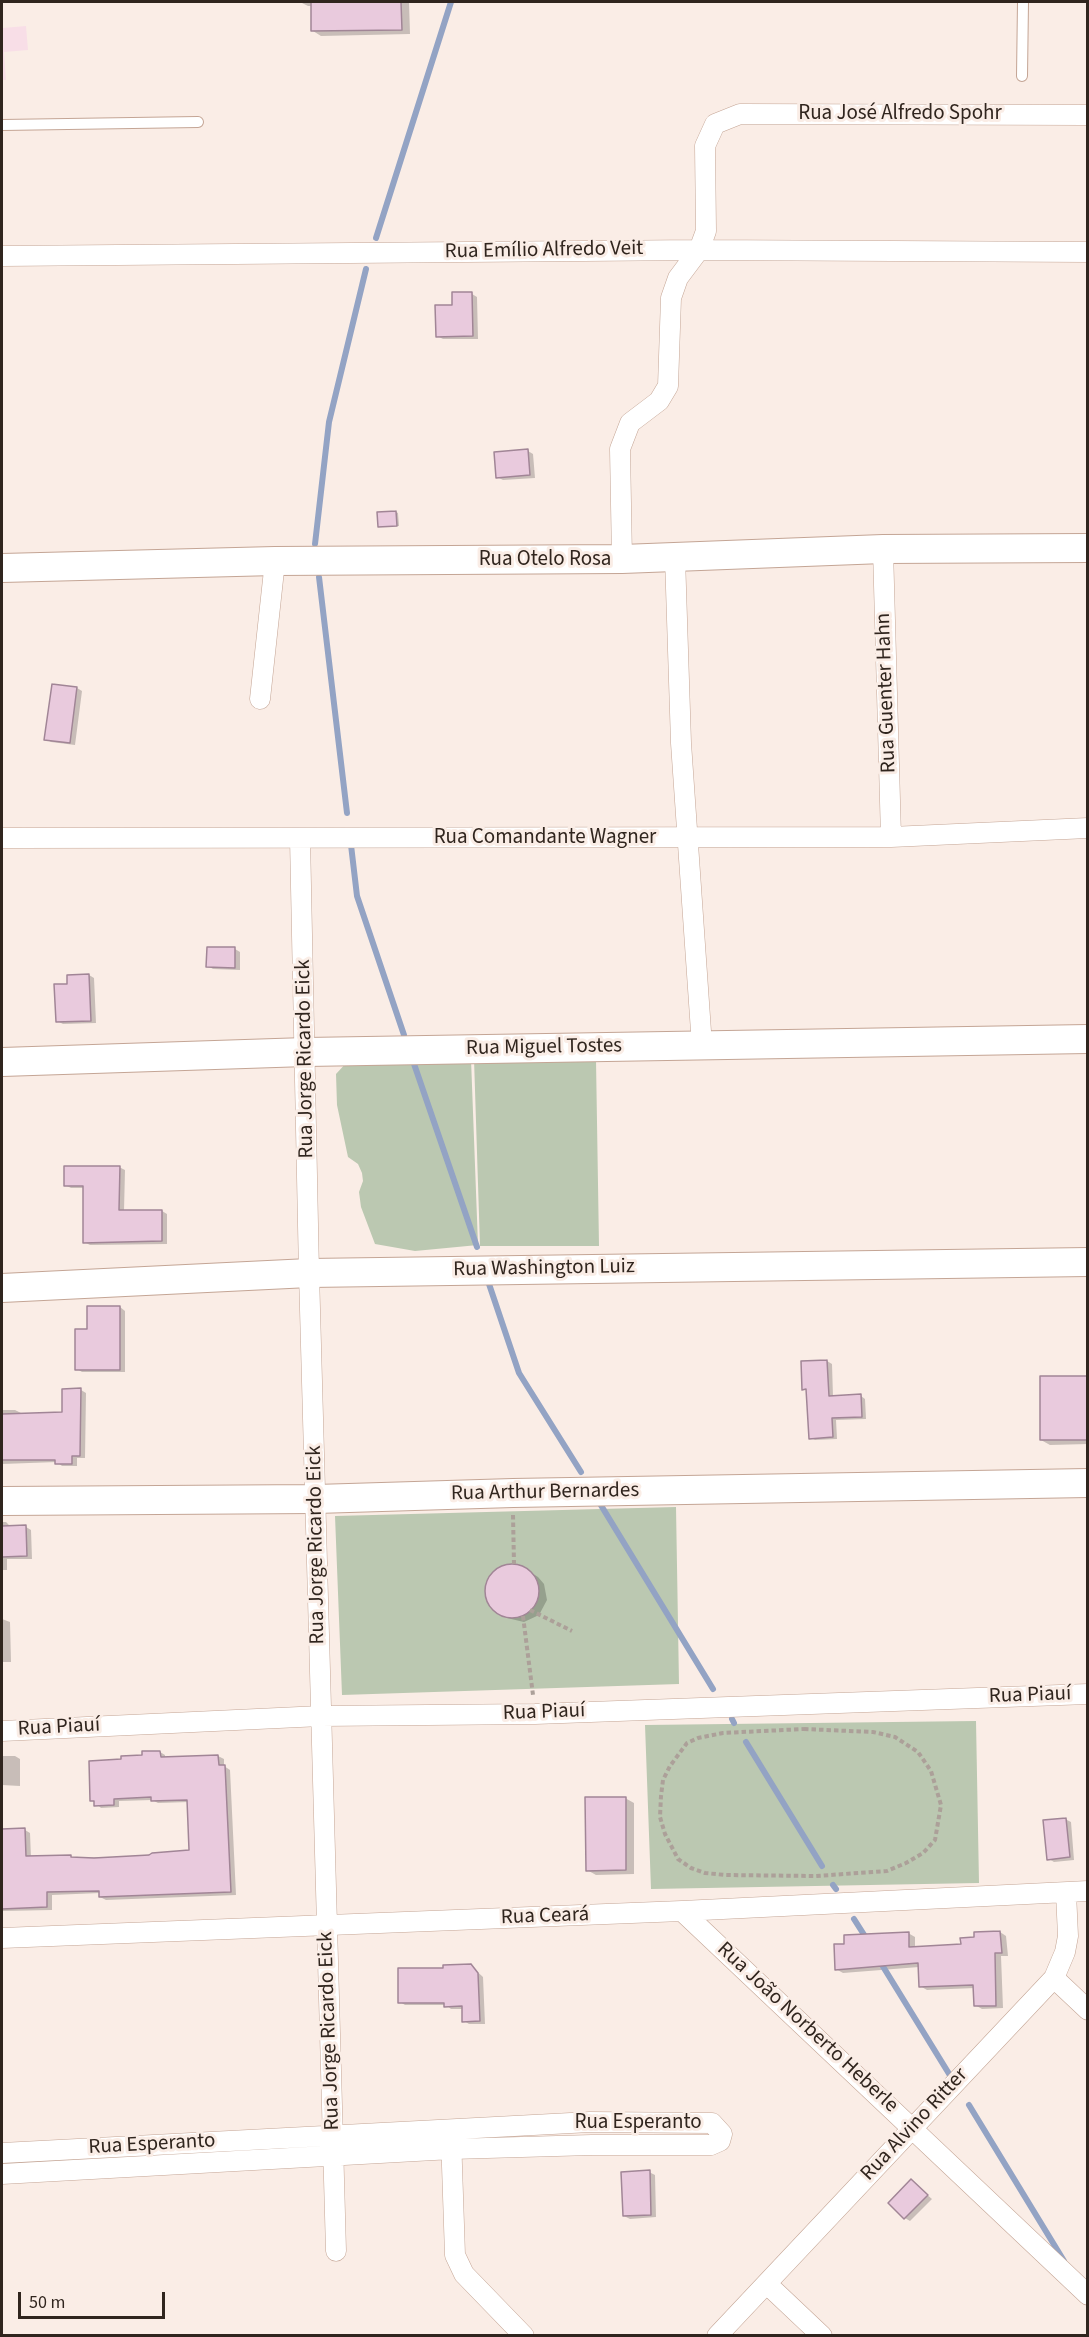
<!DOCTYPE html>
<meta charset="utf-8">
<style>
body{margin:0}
#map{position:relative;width:1089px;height:2337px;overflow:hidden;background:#faede6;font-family:"Source Sans 3",sans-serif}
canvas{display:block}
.frame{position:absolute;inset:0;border:3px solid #30251e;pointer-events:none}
.scale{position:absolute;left:18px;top:2292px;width:147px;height:27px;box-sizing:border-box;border:3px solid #30251e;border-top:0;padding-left:8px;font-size:18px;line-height:21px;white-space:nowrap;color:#30251e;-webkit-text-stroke:4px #faede6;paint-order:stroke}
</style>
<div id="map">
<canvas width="1089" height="2337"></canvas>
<div class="frame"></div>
<div class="scale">50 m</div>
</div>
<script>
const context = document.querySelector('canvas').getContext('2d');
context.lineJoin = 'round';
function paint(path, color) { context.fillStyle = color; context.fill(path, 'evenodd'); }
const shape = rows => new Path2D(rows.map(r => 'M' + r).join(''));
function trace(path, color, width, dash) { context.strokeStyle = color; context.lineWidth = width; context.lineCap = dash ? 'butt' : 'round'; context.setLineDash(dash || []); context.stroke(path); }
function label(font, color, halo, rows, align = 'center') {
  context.font = font + ' "Source Sans 3",sans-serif'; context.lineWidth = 6; context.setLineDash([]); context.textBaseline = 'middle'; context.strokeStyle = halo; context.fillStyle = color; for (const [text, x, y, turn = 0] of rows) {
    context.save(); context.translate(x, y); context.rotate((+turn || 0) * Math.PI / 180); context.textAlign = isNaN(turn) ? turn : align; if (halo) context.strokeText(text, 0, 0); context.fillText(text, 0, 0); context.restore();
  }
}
const commercial = shape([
 [2,19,3,28,26,26,28,50,4,52,6,80,2,80]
]);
const green = shape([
 [471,1059,478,1245,415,1251,375,1244,361,1207,359,1192,363,1181,362,1173,358,1164,348,1157,337,1105,336,1074,348,1061],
 [474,1059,596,1060,599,1246,480,1246],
 [676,1507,679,1684,342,1695,335,1516],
 [976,1721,979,1883,651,1889,645,1725]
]);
const shadow = shape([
 [300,2,409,2,410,34,321,36,313,31,312,6,308,6],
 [472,294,477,297,478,339,443,339,437,336,453,307],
 [528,451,533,454,535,478,503,480,497,477],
 [396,512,398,513,399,526,380,526],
 [77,688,82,691,75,745,51,742,46,739],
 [235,949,240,952,240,970,213,969,208,966],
 [89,975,94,978,96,1023,63,1024,57,1021,69,986],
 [119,1167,125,1170,124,1211,162,1211,167,1214,167,1244,90,1245,84,1242,84,1188,71,1188,65,1185],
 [120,1307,125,1311,125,1372,82,1372,77,1369,89,1330],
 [827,1361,832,1364,833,1397,861,1396,865,1399,866,1419,836,1420,837,1439,815,1440,811,1438,808,1391,803,1389],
 [1088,1377,1088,1444,1050,1445,1041,1440],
 [81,1390,86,1393,85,1458,77,1458,77,1466,62,1466,57,1462,2,1464,2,1410,15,1410,21,1413,63,1414],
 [2,1522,6,1522,11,1527,26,1527,31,1530,32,1559,7,1559,7,1570,2,1570],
 [505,1566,522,1567,538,1577,544,1584,547,1600,539,1615,524,1622,507,1618,491,1607,486,1591,487,1583,491,1575],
 [2,1619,10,1622,11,1662,2,1662],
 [160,1752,165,1755,165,1759,218,1756,224,1759,224,1766,230,1770,236,1895,106,1900,100,1897,100,1893,52,1895,52,1910,2,1911,2,1830,25,1830,30,1833,31,1858,150,1857,190,1852,189,1802,158,1803,152,1800,119,1801,119,1807,101,1808,92,1800,123,1761],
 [2,1756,15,1756,20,1759,20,1786,2,1785],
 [625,1798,634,1803,634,1874,596,1875,587,1870],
 [1065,1819,1071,1822,1074,1860,1054,1862,1049,1859],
 [1000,1932,1006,1936,1008,1956,1001,1956,1003,2008,982,2009,975,2005,975,1988,927,1990,920,1986,919,1967,843,1973,836,1969,908,1933,915,1937,915,1948,962,1946,976,1938],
 [471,1966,483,1977,485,2024,469,2024,464,2021,463,2009,451,2009,446,2005,405,2005,400,2002,445,1970],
 [649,2172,655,2175,656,2217,630,2219,624,2216],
 [911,2181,932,2199,910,2221,905,2218]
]);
const stream = shape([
 [376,238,451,2],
 [315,544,329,422,366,269],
 [319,577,347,813],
 [351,845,357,896,404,1035],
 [412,1058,477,1247],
 [488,1281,519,1373,581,1472],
 [599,1502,713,1689],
 [732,1719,734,1723],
 [746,1742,822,1866],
 [833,1885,836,1889],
 [854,1919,868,1941],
 [879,1960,951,2077],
 [969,2105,1064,2261]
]);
const building = shape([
 [311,2,401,2,402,30,311,31,311,2],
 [452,292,472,292,473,336,436,337,435,305,452,305,452,292],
 [528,449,530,475,496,478,494,452,528,449],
 [396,511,397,526,378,527,377,512,396,511],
 [52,684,77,687,70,743,44,740,52,684],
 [207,947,235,947,235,968,206,967,207,947],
 [89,974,91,1021,56,1022,54,984,67,984,67,975,89,974],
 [64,1166,120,1166,119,1210,162,1210,162,1241,83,1243,83,1186,64,1186,64,1166],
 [87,1306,120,1306,120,1370,75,1370,75,1329,87,1329,87,1306],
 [827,1360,829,1396,861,1394,862,1417,832,1418,833,1437,809,1439,806,1389,802,1390,801,1361,827,1360],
 [1040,1376,1088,1376,1088,1440,1040,1440,1040,1376],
 [81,1388,80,1456,72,1456,72,1464,55,1464,55,1460,2,1460,2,1414,62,1412,62,1389,81,1388],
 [26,1525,27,1556,2,1557,2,1526,26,1525],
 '485 1591a27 27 0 1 1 54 0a27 27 0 1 1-54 0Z',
 [142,1751,160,1751,161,1757,218,1755,219,1765,225,1765,231,1892,99,1897,99,1891,47,1892,47,1907,2,1909,2,1829,25,1828,26,1856,71,1855,71,1857,94,1858,149,1855,152,1853,189,1850,187,1800,151,1801,151,1797,114,1799,114,1805,94,1806,94,1801,90,1801,89,1761,121,1759,121,1756,142,1755,142,1751],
 [585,1797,626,1797,626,1870,586,1871,585,1797],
 [1066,1818,1070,1857,1047,1860,1043,1820,1066,1818],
 [1000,1931,1002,1953,995,1953,996,2006,974,2006,973,1985,919,1987,918,1963,835,1970,834,1944,844,1944,844,1935,909,1932,909,1947,961,1944,960,1938,974,1937,974,1932,1000,1931],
 [471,1964,478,1973,480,2021,462,2022,462,2006,444,2007,444,2003,398,2003,398,1968,443,1968,443,1965,471,1964],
 [650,2170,651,2215,623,2216,621,2172,650,2170],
 [911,2179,928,2195,904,2219,888,2203,911,2179]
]);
const path = shape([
 [513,1515,514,1564],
 [530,1610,572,1631],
 [523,1616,533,1695],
 [804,1729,873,1732,895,1737,918,1752,931,1771,941,1805,935,1840,923,1853,906,1863,887,1871,816,1876,725,1875,705,1873,691,1868,678,1859,665,1834,660,1817,661,1796,663,1780,670,1766,687,1743,698,1738,723,1733,804,1729]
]);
const lane = shape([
 [1022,76,1023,2],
 [2,125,198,122]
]);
const street = shape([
 [2,256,699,250,1088,252],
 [883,549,891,837],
 [675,557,681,743,702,1046],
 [622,559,620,449,630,423,659,401,668,386,671,298,678,278,699,250,706,231,705,146,715,124,740,114,1088,115],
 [260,699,275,561],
 [2,838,891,837,1088,828],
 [300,838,309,1273,336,2251],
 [2,1731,321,1716,535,1714,1088,1694],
 [682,1911,1088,2295],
 [2,1938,682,1911,1088,1891],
 [1054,1978,1088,2010],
 [451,2136,455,2255,464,2274,524,2336],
 [2,2153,590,2122,712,2123,722,2134,720,2141,711,2145,592,2145,452,2149,2,2174],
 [767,2284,822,2336],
 [717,2336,1054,1978,1065,1952,1068,1936,1066,1893]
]);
const secondary = shape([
 [2,568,275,561,622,559,883,549,1088,548],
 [2,1062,306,1052,1088,1039],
 [2,1288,309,1273,1088,1262],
 [2,1501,316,1499,513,1493,1088,1483]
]);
const streetNames = [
 ["Rua José Alfredo Spohr",900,114],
 ["Rua Emílio Alfredo Veit",544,251,-1],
 ["Rua Otelo Rosa",545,560],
 ["Rua Guenter Hahn",887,693,-92],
 ["Rua Comandante Wagner",545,838],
 ["Rua Miguel Tostes",544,1048,-1],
 ["Rua Jorge Ricardo Eick",306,1059,-91],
 ["Rua Washington Luiz",544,1269,-1],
 ["Rua Arthur Bernardes",545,1493,-1],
 ["Rua Jorge Ricardo Eick",317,1545,-91],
 ["Rua Piauí",1030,1696,-2],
 ["Rua Piauí",544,1713,-2],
 ["Rua Piauí",59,1728,-3],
 ["Rua Ceará",545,1917,-2],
 ["Rua João Norberto Heberle",807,2028,43],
 ["Rua Jorge Ricardo Eick",330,2031,-92],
 ["Rua Esperanto",638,2123],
 ["Rua Alvino Ritter",915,2125,-47],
 ["Rua Esperanto",152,2145,-3]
];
paint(commercial, '#f8dee7');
paint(green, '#bbc8b1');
paint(shadow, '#0003');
trace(stream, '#93a3c4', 6);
paint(building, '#e9cadd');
trace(building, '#a18596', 1.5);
trace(lane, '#c4a595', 12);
trace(street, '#c4a595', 21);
trace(secondary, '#c4a595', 30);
trace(path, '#aca099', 4, [4.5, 3]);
trace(lane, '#fff', 10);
trace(street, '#fff', 20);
trace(secondary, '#fff', 28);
label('21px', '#30251e', '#faede6', streetNames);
</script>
